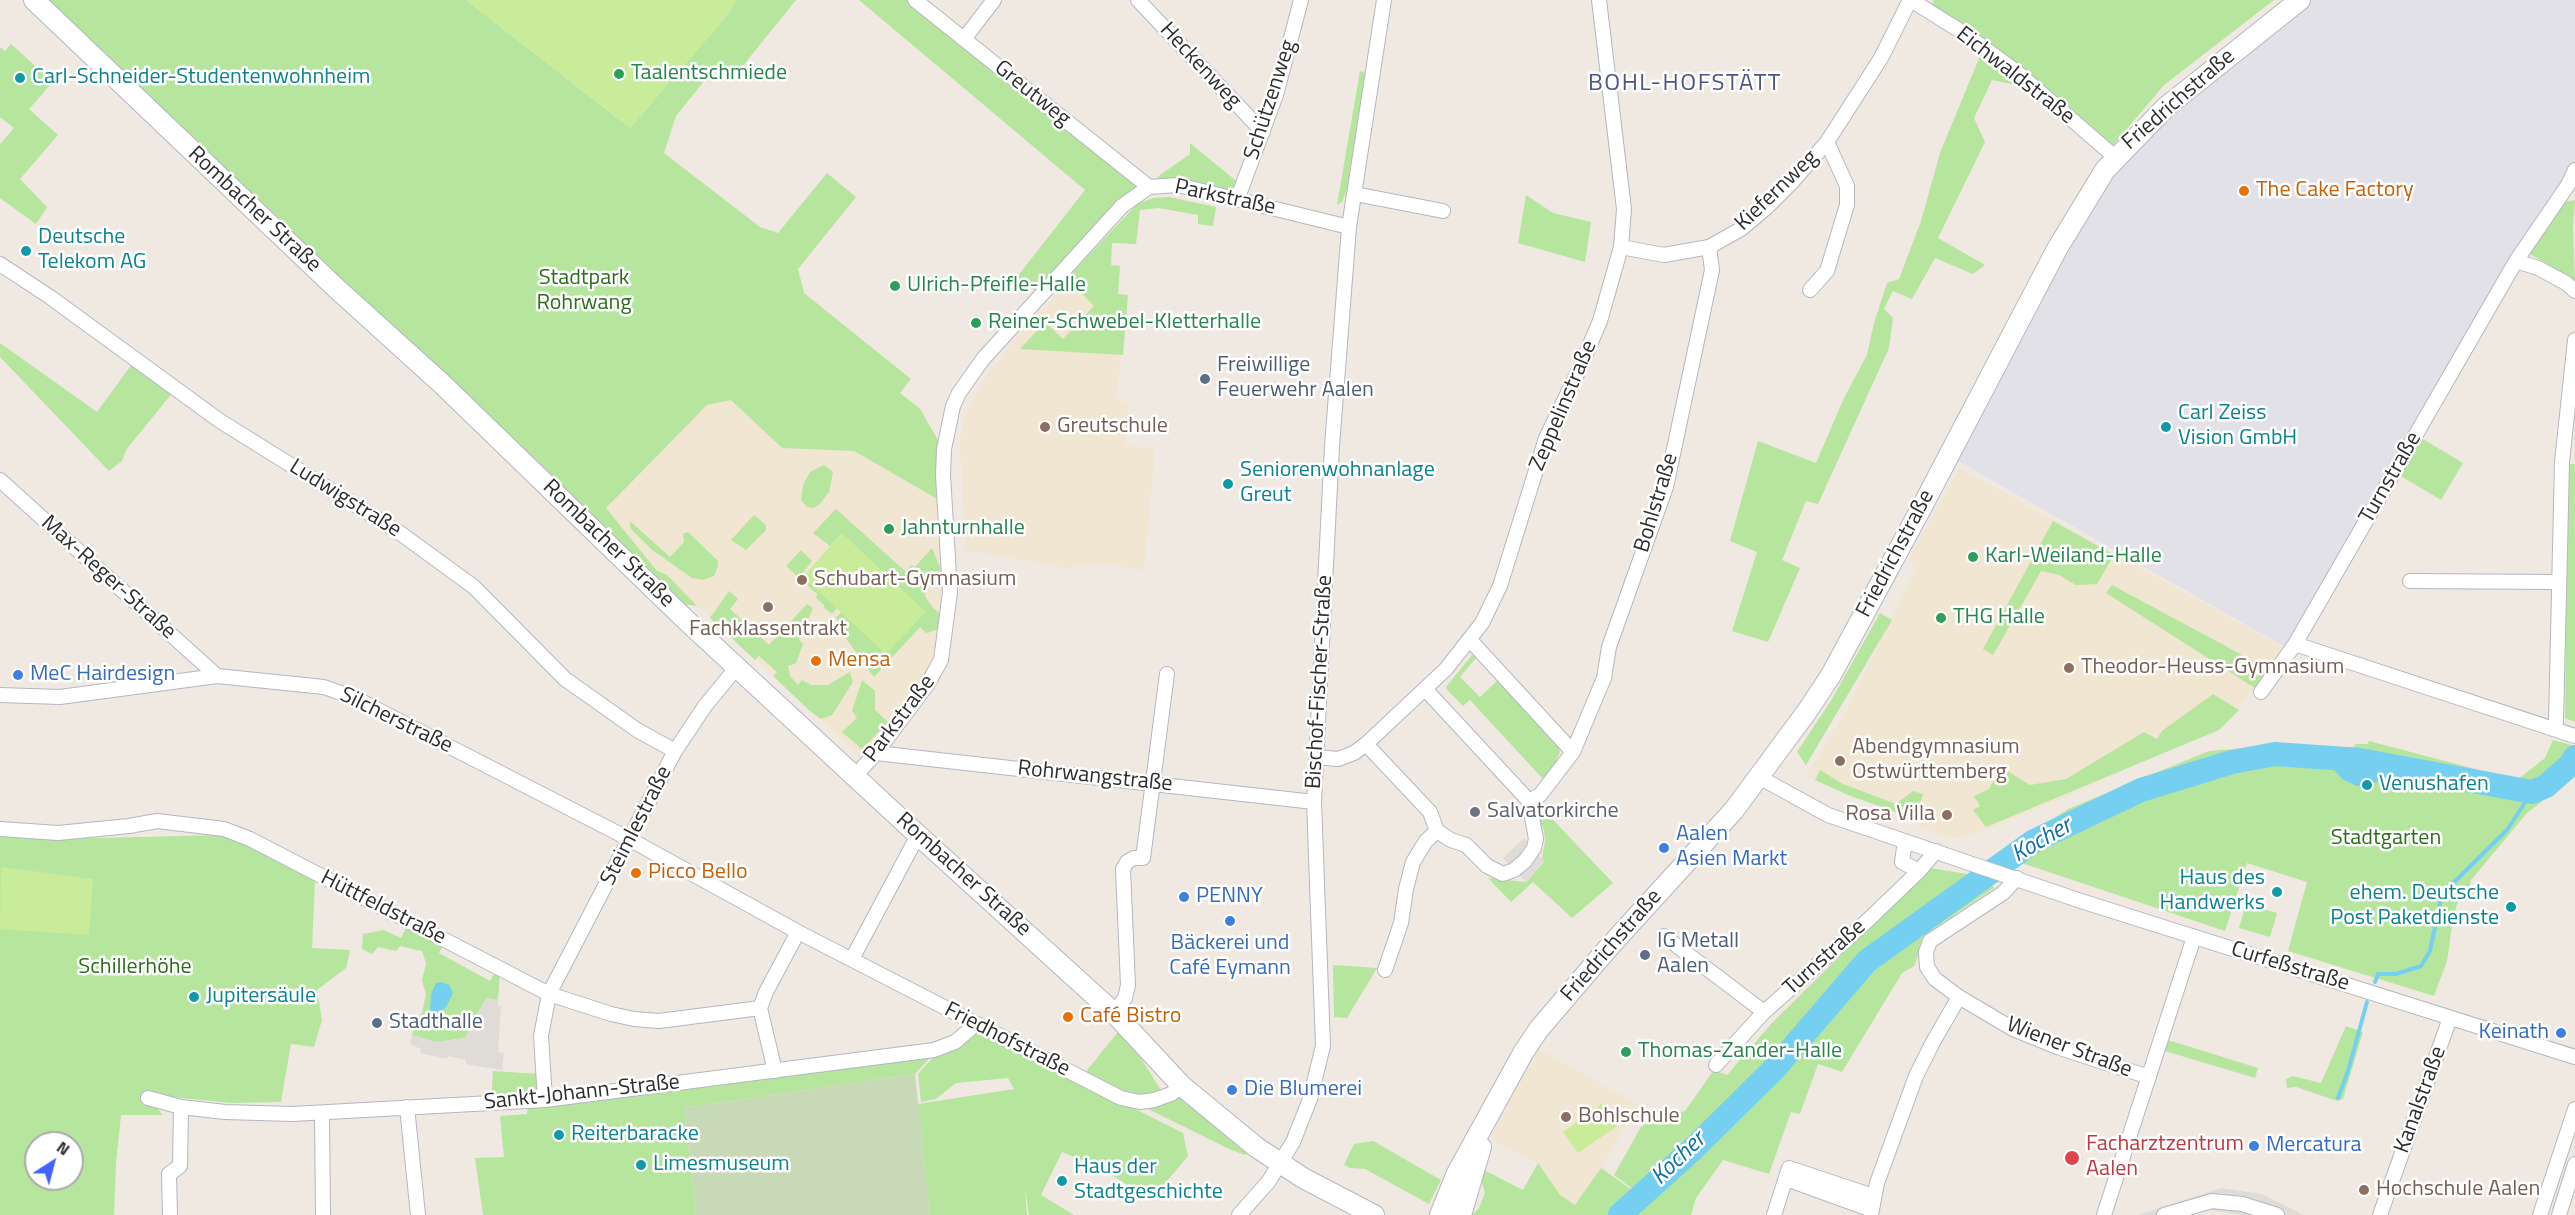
<!DOCTYPE html>
<meta charset="utf-8">
<style>
body{margin:0}
#map{position:relative;width:2575px;height:1215px;overflow:hidden;background:#efe9e1;font-family:"Titillium Web",sans-serif}
canvas{display:block}
.north{position:absolute;left:24px;top:1131px;width:60px;height:60px;box-sizing:border-box;background:#fff;border:2px solid #ababab;border-radius:50%;rotate:36deg;font-size:16px;font-weight:700;line-height:24px;text-align:center;color:#2e2e2e}
.north::after{content:'';display:block;margin:auto;width:21px;height:27px;background:#4264fb;clip-path:polygon(50% 0,100% 100%,50% 72%,0 100%)}
</style>
<div id="map">
<canvas width="2575" height="1215"></canvas>
<div class="north">N</div>
</div>
<script>
const context = document.querySelector('canvas').getContext('2d');
context.lineJoin = 'round';
function paint(path, color) { context.fillStyle = color; context.fill(path, 'evenodd'); }
const shape = rows => new Path2D(rows.map(r => 'M' + r).join(''));
function trace(path, color, width, dash) { context.strokeStyle = color; context.lineWidth = width; context.lineCap = dash ? 'butt' : 'round'; context.setLineDash(dash || []); context.stroke(path); }
function label(font, color, halo, rows, align = 'center') {
  context.font = font + ' "Titillium Web",sans-serif'; context.lineWidth = 5; context.setLineDash([]); context.textBaseline = 'middle'; context.strokeStyle = halo; context.fillStyle = color; for (const [text, x, y, turn = 0] of rows) {
    context.save(); context.translate(x, y); context.rotate((+turn || 0) * Math.PI / 180); context.textAlign = isNaN(turn) ? turn : align; if (halo) context.strokeText(text, 0, 0); context.fillText(text, 0, 0); context.restore();
  }
}
const industrial = shape([
 [2300,0,2575,0,2575,161,2568,185,2285,647,1958,461,2085,203,2105,170]
]);
const education = shape([
 [1080,269,1124,315,1117,397,1128,404,1125,445,1155,449,1144,571,1099,563,1066,568,985,553,965,552,960,439,966,415,987,375,1019,335],
 [731,399,782,448,854,451,939,500,946,593,940,655,876,745,861,759,821,719,698,606,683,604,598,520,606,508,706,405],
 [1959,468,2285,648,2257,688,2218,728,2066,797,1963,838,1948,838,1918,826,1918,821,1806,776,1849,705,1917,567,1908,561],
 [1536,1048,1638,1104,1601,1168,1575,1205,1560,1195,1538,1163,1492,1140,1494,1130]
]);
const green = shape([
 [40,0,466,0,630,128,723,20,737,0,796,0,733,78,717,65,676,116,664,153,760,227,778,233,827,173,856,197,798,269,804,293,911,379,900,393,920,409,938,440,939,500,854,451,782,448,731,400,707,405,606,508,656,570,667,575,697,606,683,604,597,520,235,186],
 [859,0,915,0,1149,187,1040,295,1017,277,1085,190],
 [1934,0,2274,0,2164,85,2110,149,1930,8],
 [11,44,53,82,29,109,58,135,20,179,47,207,36,224,0,198,0,144,14,128,0,117,0,47,5,51],
 [1980,56,2021,86,1992,80,1974,118,1985,142,1938,238,1985,265,1973,274,1935,258,1912,299,1893,291,1884,309,1893,318,1889,348,1818,504,1806,501,1782,560,1800,568,1768,642,1732,631,1757,552,1730,541,1758,441,1816,463,1844,398,1867,355,1874,323,1887,283,1899,279,1921,221,1940,153],
 [1360,71,1369,74,1347,190,1342,202,1337,205],
 [1190,143,1240,184,1236,196,1152,184,1160,175,1190,154],
 [1526,195,1553,213,1591,222,1585,262,1518,243],
 [1169,197,1216,207,1213,226,1198,224,1198,215,1159,208,1140,210,1136,244,1112,243,1111,265,1120,266,1118,294,1128,295,1123,355,1020,349,1045,322,1063,339,1094,306,1067,278,1137,204,1153,198],
 [2575,200,2573,227,2575,281,2527,252,2560,203],
 [0,343,97,412,132,364,173,392,126,450,122,461,109,471,0,357],
 [2421,438,2463,463,2441,500,2399,475],
 [2568,464,2575,464,2575,722,2565,718],
 [824,465,833,472,829,492,819,505,813,508,807,507,801,500,803,485,810,472],
 [836,509,905,571,911,565,915,567,932,548,940,567,940,580,926,589,925,596,932,607,944,617,943,628,926,633,920,627,874,677,845,637,836,617,842,612,886,654,842,533,830,546,813,533],
 [754,515,766,525,766,530,746,550,731,540],
 [630,521,670,557,684,542,683,534,688,532,718,561,718,566,714,576,703,580,692,578,651,549,630,528],
 [2053,521,2114,555,2097,584,2076,585,2059,575,2041,571,1993,655,1983,649],
 [801,550,812,561,801,575,837,608,832,614,824,608,824,605,816,598,817,594,786,566],
 [2112,585,2272,671,2258,690,2106,593],
 [729,591,738,599,730,609,769,645,807,604,813,608,799,640,803,644,796,663,788,666,790,676,798,685,802,680,811,685,828,685,850,672,853,682,832,715,821,719,810,711,773,676,777,672,759,656,755,660,710,618],
 [1880,613,1892,620,1806,765,1797,752,1832,699],
 [1472,655,1476,658,1460,677,1480,697,1498,680,1558,744,1560,752,1554,766,1543,779,1470,700,1463,706,1447,690,1446,687],
 [862,680,875,691,875,710,888,722,862,749,842,732,857,718,852,711],
 [2213,694,2239,710,2219,730,1986,827,1973,810,1980,806,1974,796,1989,789,2001,767,2030,785,2066,779,2144,732,2157,739,2162,731],
 [2553,740,2575,746,2575,776,2527,813,2471,880,2469,891,2461,890,2453,919,2447,961,2434,996,2288,951,2307,882,2247,863,2225,931,2013,860,2006,850,2068,809,2209,751,2273,746,2353,747,2356,744,2368,744,2369,741,2517,780,2545,758],
 [1820,770,1843,784,1896,804,1913,791,1923,794,1915,819,1848,795,1815,780],
 [1539,805,1613,883,1572,918,1533,882,1511,902,1488,878,1526,882,1544,862,1542,858,1545,841,1544,830,1534,809],
 [0,831,55,839,225,835,315,880,312,948,350,950,346,968,317,990,322,1020,314,1047,291,1044,281,1102,231,1103,163,1096,149,1099,163,1115,121,1115,116,1163,114,1215,0,1215],
 [36,1143,72,1143,72,1179,36,1179],
 [1929,868,1987,877,1994,888,1923,936,1925,940,1914,966,1902,973,1842,1072,1818,1064,1800,1114,1791,1112,1769,1174,1723,1160,1696,1198,1691,1215,1472,1215,1479,1208,1485,1193,1481,1180,1484,1170,1523,1190,1538,1163,1560,1195,1575,1205,1601,1168,1639,1195,1676,1160,1639,1194,1614,1175,1641,1127,1650,1121,1685,1111,1714,1070,1727,1075,1772,1023],
 [2246,904,2277,913,2270,937,2239,928],
 [408,924,444,943,439,953,490,981,496,971,500,973,498,1000,486,998,465,1038,436,1042,412,1035,415,1021,422,1013,426,994,422,981,426,963,422,951,400,946,396,951,378,947,372,954,362,949,363,934,384,930,401,938],
 [1333,965,1377,968,1347,1018,1334,1017],
 [2346,1026,2363,1032,2343,1099,2337,1101,2296,1087,2287,1088,2286,1079,2293,1076,2321,1083],
 [1122,1027,1139,1055,1162,1092,1135,1097,1084,1074],
 [976,1029,1183,1133,1188,1156,1151,1200,1099,1167,1062,1152,1041,1195,1074,1215,1029,1215,1025,1188,1027,1215,930,1215,918,1104,1014,1089,1008,1078,956,1083,936,1099,921,1102,918,1074,937,1053],
 [2168,1040,2258,1068,2255,1078,2165,1051],
 [930,1058,915,1074,684,1108,696,1215,483,1215,475,1158,504,1157,500,1116,527,1114,528,1104,667,1092],
 [493,1071,540,1074,543,1098,491,1101],
 [1182,1091,1250,1148,1245,1155,1229,1149,1140,1105],
 [1373,1141,1441,1180,1429,1204,1365,1169,1350,1168,1344,1165,1354,1144]
]);
const cemetery = shape([
 [915,1074,930,1215,696,1215,684,1108]
]);
const pitch = shape([
 [466,0,737,0,723,20,630,128],
 [842,533,926,612,886,654,803,577],
 [1,867,93,879,89,935,0,929],
 [1602,1104,1617,1126,1578,1153,1563,1132]
]);
const plaza = shape([
 [1524,838,1544,861,1526,882,1503,858],
 [486,998,498,1000,498,1006,501,1007,498,1052,504,1053,502,1070,466,1064,466,1060,448,1056,447,1059,420,1053,421,1049,410,1044,412,1035,436,1042,465,1038],
 [2221,1188,2262,1194,2304,1215,2243,1215,2207,1210,2178,1215,2138,1215]
]);
const water = shape([
 [2324,758,2360,760,2396,766,2392,772,2379,781,2367,785,2357,786,2342,779],
 [441,982,449,985,453,993,446,1007,435,1018,430,1012,431,994,436,983]
]);
const stream = shape([
 [2375,982,2378,974,2396,974,2421,966,2430,951,2442,894,2507,830,2532,792],
 [2338,1098,2348,1071,2367,1002]
]);
const river = shape([
 [1620,1215,1693,1149,1775,1068,1867,961,2034,841,2141,790,2232,762,2275,754,2360,760,2532,792,2546,786,2570,765,2575,757]
]);
const street = shape([
 [915,0,1149,187],
 [1138,0,1263,132],
 [1911,0,1965,34,2018,73,2115,157],
 [964,39,994,0],
 [1355,194,1443,211],
 [1237,200,1276,95,1301,0],
 [1621,247,1664,255,1709,247,1741,229,1766,208,1793,181,1827,142],
 [2516,261,2538,268,2566,283,2575,291],
 [0,264,50,297,220,421,400,533,474,587,565,679,637,730,675,751],
 [1810,290,1827,271,1847,205,1847,186,1827,142,1881,58,1910,0],
 [0,480,217,676],
 [2410,581,2559,582],
 [1470,640,1573,752],
 [2295,644,2575,736],
 [2261,692,2295,644,2516,261,2568,185,2575,170],
 [0,695,60,697,217,676,324,687,355,698,631,840,798,932,1121,1098,1140,1102,1154,1100,1171,1094,1182,1086],
 [2553,729,2556,722,2562,462,2575,340],
 [1366,744,1430,812,1437,831,1451,840,1466,845,1487,866,1503,874,1514,870,1525,861,1534,848,1536,839,1529,801,1425,689],
 [876,753,1314,802],
 [1316,757,1338,759,1354,753,1366,744,1446,669,1482,623,1500,586,1546,438,1579,370,1600,321,1621,247,1624,209,1599,0],
 [855,776,876,753,927,685,941,660,950,592,943,475,944,449,953,406,959,393,983,359,1122,206,1149,187,1178,185,1349,227],
 [1759,777,1828,815,1966,862,2081,901,2575,1057],
 [1529,801,1540,795,1573,752,1604,678,1609,647,1666,487,1712,270,1709,247],
 [0,829,58,833,129,826,157,821,224,829,250,839,549,994,611,1014,634,1019,659,1021,760,1008],
 [1905,841,1902,862,1919,871],
 [2017,878,2003,893,1930,941,1926,952,1927,967,1935,979,1959,997,2013,1029,2060,1048,2149,1077],
 [1664,936,1764,1012],
 [852,959,918,835],
 [1385,970,1401,923,1406,889,1413,862,1426,841,1437,831],
 [1114,1013,1125,998,1128,985,1123,869,1127,862,1134,858,1143,858,1167,674],
 [1716,1065,1764,1012,1867,921,1919,871,1936,851],
 [775,1071,760,1008,766,992,798,932],
 [148,1098,181,1107,225,1112,292,1114,545,1100,934,1050,955,1042,975,1025],
 [545,1100,541,1036,549,994,675,751,705,706,737,667],
 [407,1107,418,1215],
 [322,1114,323,1215],
 [1786,1179,1872,1210],
 [170,1215,169,1174,180,1166,181,1107],
 [1239,1215,1269,1181,1293,1142,1310,1099,1323,1046,1314,802,1332,446,1349,227,1384,0],
 [1774,1215,1789,1168,1873,1196],
 [1871,1215,1877,1183,1916,1076,1933,1042,1959,997],
 [2104,1215,2194,937],
 [2164,1215,2212,1201,2242,1204,2277,1215],
 [2380,1215,2450,1018],
 [2540,1215,2575,1109],
 [2559,1215,2575,1164]
]);
const secondary = shape([
 [34,0,336,288,441,383,690,624,918,835,1114,1013,1182,1086,1256,1147,1303,1178,1374,1215],
 [1440,1215,1457,1173,1523,1053,1539,1029,1609,947,1734,810,1808,710,1831,675,1924,503,2057,249,2105,170,2166,107,2300,0],
 [1461,1215,1481,1147]
]);
const markers = [
 [619,74,6,"#2e9e5b"],
 [20,78,6,"#0f9aa8"],
 [2244,191,6,"#e8710a"],
 [26,251,6,"#0f9aa8"],
 [895,286,6,"#2e9e5b"],
 [976,323,6,"#2e9e5b"],
 [1205,379,6,"#5c6f8a"],
 [1045,427,6,"#8d6e63"],
 [2166,427,6,"#0f9aa8"],
 [1228,484,6,"#0f9aa8"],
 [889,529,6,"#2e9e5b"],
 [1973,557,6,"#2e9e5b"],
 [802,580,6,"#8d6e63"],
 [768,607,6,"#8d6e63"],
 [1941,618,6,"#2e9e5b"],
 [816,661,6,"#e8710a"],
 [2069,668,6,"#8d6e63"],
 [18,675,6,"#3f7fe0"],
 [1840,761,6,"#8d6e63"],
 [2367,785,6,"#0f9aa8"],
 [1475,812,6,"#6b7280"],
 [1947,815,6,"#8d6e63"],
 [1664,848,6,"#3f7fe0"],
 [636,873,6,"#e8710a"],
 [2277,892,6,"#0f9aa8"],
 [1184,897,6,"#3f7fe0"],
 [2511,907,6,"#0f9aa8"],
 [1230,921,6,"#3f7fe0"],
 [1645,955,6,"#5c6f8a"],
 [194,997,6,"#0f9aa8"],
 [1068,1017,6,"#e8710a"],
 [377,1023,6,"#5c6f8a"],
 [2561,1033,6,"#3f7fe0"],
 [1626,1052,6,"#2e9e5b"],
 [1232,1090,6,"#3f7fe0"],
 [1566,1117,6,"#8d6e63"],
 [559,1135,6,"#0f9aa8"],
 [2254,1146,6,"#3f7fe0"],
 [2072,1158,8,"#e0444e"],
 [641,1165,6,"#0f9aa8"],
 [1062,1181,6,"#0f9aa8"],
 [2364,1190,6,"#8d6e63"]
];
const streetNames = [
 ["Heckenweg",1200,66,47],
 ["Eichwaldstraße",2015,76,38],
 ["Greutweg",1032,94,39],
 ["Schützenweg",1271,100,-72],
 ["Friedrichstraße",2179,100,-41],
 ["Kiefernweg",1777,191,-44],
 ["Parkstraße",1225,198,12],
 ["Rombacher Straße",254,210,43],
 ["Zeppelinstraße",1564,406,-67],
 ["Turnstraße",2391,478,-60],
 ["Ludwigstraße",345,499,32],
 ["Bohlstraße",1657,503,-73],
 ["Rombacher Straße",608,544,44],
 ["Friedrichstraße",1896,554,-62],
 ["Max-Reger-Straße",108,578,42],
 ["Bischof-Fischer-Straße",1320,682,-87],
 ["Parkstraße",900,719,-53],
 ["Silcherstraße",396,721,26],
 ["Rohrwangstraße",1095,777,6],
 ["Steimlestraße",637,826,-63],
 ["Rombacher Straße",963,875,42],
 ["Hüttfeldstraße",383,908,27],
 ["Friedrichstraße",1612,946,-49],
 ["Turnstraße",1825,958,-42],
 ["Curfeßstraße",2290,967,17],
 ["Friedhofstraße",1007,1040,27],
 ["Wiener Straße",2069,1048,21],
 ["Sankt-Johann-Straße",582,1093,-6],
 ["Kanalstraße",2421,1100,-70]
];
const leisureNames = [
 ["Taalentschmiede",631,74],
 ["Ulrich-Pfeifle-Halle",907,286],
 ["Reiner-Schwebel-Kletterhalle",988,323],
 ["Jahnturnhalle",901,529],
 ["Karl-Weiland-Halle",1985,557],
 ["THG Halle",1953,618],
 ["Thomas-Zander-Halle",1638,1052]
];
const cultureNames = [
 ["Carl-Schneider-Studentenwohnheim",32,78],
 ["Deutsche",38,238],
 ["Telekom AG",38,263],
 ["Carl Zeiss",2178,414],
 ["Vision GmbH",2178,439],
 ["Seniorenwohnanlage",1240,471],
 ["Greut",1240,496],
 ["Venushafen",2379,785],
 ["Haus des",2265,879,"right"],
 ["Handwerks",2265,904,"right"],
 ["ehem. Deutsche",2499,894,"right"],
 ["Post Paketdienste",2499,919,"right"],
 ["Jupitersäule",206,997],
 ["Reiterbaracke",571,1135],
 ["Limesmuseum",653,1165],
 ["Haus der",1074,1168],
 ["Stadtgeschichte",1074,1193]
];
const foodNames = [
 ["The Cake Factory",2256,191],
 ["Mensa",828,661],
 ["Picco Bello",648,873],
 ["Café Bistro",1080,1017]
];
const parkNames = [
 ["Stadtpark",584,279],
 ["Rohrwang",584,304],
 ["Stadtgarten",2386,839],
 ["Schillerhöhe",135,968]
];
const serviceNames = [
 ["Freiwillige",1217,366],
 ["Feuerwehr Aalen",1217,391],
 ["IG Metall",1657,942],
 ["Aalen",1657,967],
 ["Stadthalle",389,1023]
];
const educationNames = [
 ["Greutschule",1057,427],
 ["Schubart-Gymnasium",814,580],
 ["Fachklassentrakt",768,630,"center"],
 ["Theodor-Heuss-Gymnasium",2081,668],
 ["Abendgymnasium",1852,748],
 ["Ostwürttemberg",1852,773],
 ["Rosa Villa",1935,815,"right"],
 ["Bohlschule",1578,1117],
 ["Hochschule Aalen",2376,1190]
];
const shopNames = [
 ["MeC Hairdesign",30,675],
 ["Aalen",1676,835],
 ["Asien Markt",1676,860],
 ["PENNY",1196,897],
 ["Bäckerei und",1230,944,"center"],
 ["Café Eymann",1230,969,"center"],
 ["Keinath",2549,1033,"right"],
 ["Die Blumerei",1244,1090],
 ["Mercatura",2266,1146]
];
const worshipNames = [
 ["Salvatorkirche",1487,812]
];
const healthNames = [
 ["Facharztzentrum",2086,1145],
 ["Aalen",2086,1170]
];
const neighbourhoodNames = [
 ["BOHL-HOFSTÄTT",1685,84]
];
const waterNames = [
 ["Kocher",2042,841,-30],
 ["Kocher",1679,1159,-44]
];
paint(industrial, '#e3e1e8');
paint(education, '#f0e6d1');
paint(green, '#b6e59e');
paint(cemetery, '#c8d9b8');
paint(pitch, '#c9ec9a');
paint(plaza, '#dfdcd8');
paint(water, '#75cff0');
trace(stream, '#75cff0', 4);
trace(river, '#75cff0', 24);
trace(street, '#b4b7c1', 16);
trace(secondary, '#b4b7c1', 22);
trace(street, '#fff', 14);
trace(secondary, '#fff', 20);
for (const [x, y, r, color] of markers) { const dot = new Path2D(); dot.arc(x, y, r, 0, 2 * Math.PI); context.fillStyle = color; context.fill(dot); trace(dot, '#fff', 2); }
label('22px', '#2e2e2e', '#fff', streetNames);
label('22px', '#27864d', '#fff', leisureNames, 'left');
label('22px', '#0d838f', '#fff', cultureNames, 'left');
label('22px', '#c56008', '#fff', foodNames, 'left');
label('22px', '#2c6e1b', '#fff', parkNames);
label('22px', '#4e5e75', '#fff', serviceNames, 'left');
label('22px', '#785e54', '#fff', educationNames, 'left');
label('22px', '#366cbe', '#fff', shopNames, 'left');
label('22px', '#5b616d', '#fff', worshipNames, 'left');
label('22px', '#be3a42', '#fff', healthNames, 'left');
context.letterSpacing = '1.5px';
label('24px', '#4d5680', '#fff', neighbourhoodNames);
context.letterSpacing = '0px';
label('italic 24px', '#0d6fa3', '#fff', waterNames);
</script>
